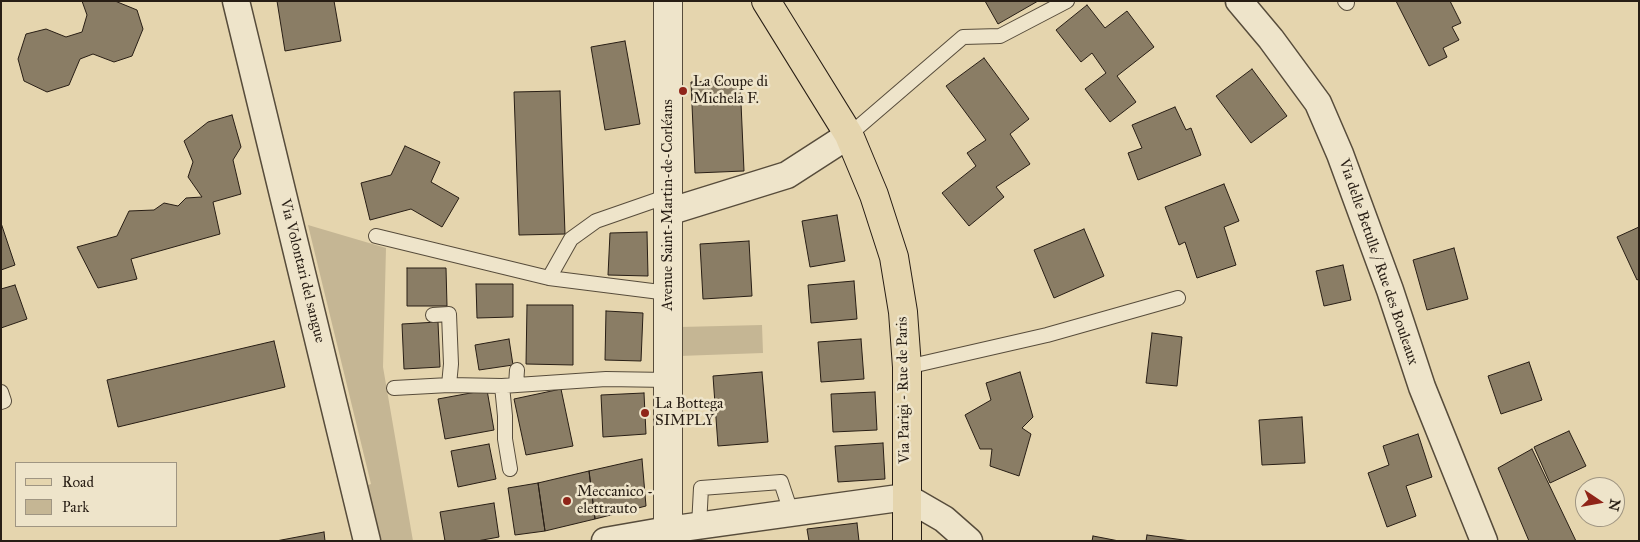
<!DOCTYPE html>
<meta charset="utf-8">
<style>
body{margin:0}
#map{position:relative;width:1640px;height:542px;overflow:hidden;background:#e5d5ae;font-family:"IM FELL Great Primer",serif}
canvas{display:block}
.frame{position:absolute;inset:0;border:2px solid #281e15;pointer-events:none}
.legend{position:absolute;left:15px;top:462px;width:162px;height:65px;box-sizing:border-box;background:#eee4ca;border:1px solid #9f9582;margin:0;padding:6px 9px;list-style:none;font-size:15px;color:#281e15}
.legend li{display:flex;align-items:center;gap:10px;height:25px}
.legend b{width:25px;border:1px solid #9f9582}
.north{position:absolute;left:1575px;top:477px;width:50px;height:50px;box-sizing:border-box;background:#eee4ca;border:1px solid #9f9582;border-radius:50%;rotate:102deg;font-size:14px;font-weight:700;line-height:20px;text-align:center;color:#281e15}
.north::after{content:'';display:block;margin:auto;width:18px;height:22px;background:#8f2418;clip-path:polygon(50% 0,100% 100%,50% 72%,0 100%)}
</style>
<div id="map">
<canvas width="1640" height="542"></canvas>
<div class="frame"></div>
<ul class="legend">
<li><b style="height:6px;background:#e5d5ae"></b>Road</li>
<li><b style="height:14px;background:#c5b694"></b>Park</li>
</ul>
<div class="north">N</div>
</div>
<script>
const context = document.querySelector('canvas').getContext('2d');
context.lineJoin = 'round';
function paint(path, color) { context.fillStyle = color; context.fill(path, 'evenodd'); }
const shape = rows => new Path2D(rows.map(r => 'M' + r).join(''));
function trace(path, color, width, dash) { context.strokeStyle = color; context.lineWidth = width; context.lineCap = dash ? 'butt' : 'round'; context.setLineDash(dash || []); context.stroke(path); }
function label(font, color, halo, rows, align = 'center') {
  context.font = font + ' "IM FELL Great Primer",serif'; context.lineWidth = 5; context.setLineDash([]); context.textBaseline = 'middle'; context.strokeStyle = halo; context.fillStyle = color; for (const [text, x, y, turn = 0] of rows) {
    context.save(); context.translate(x, y); context.rotate((+turn || 0) * Math.PI / 180); context.textAlign = isNaN(turn) ? turn : align; if (halo) context.strokeText(text, 0, 0); context.fillText(text, 0, 0); context.restore();
  }
}
const green = shape([
 [308,225,386,248,383,367,413,541,376,541,363,487,371,484],
 [762,325,763,353,679,356,680,327]
]);
const building = shape([
 [82,1,115,1,137,10,143,29,132,56,114,62,93,54,80,59,69,85,47,92,24,81,18,59,26,34,46,29,66,37,82,32,87,15,82,1],
 [277,1,334,1,341,41,285,51,277,1],
 [985,1,1038,1,998,24,985,1],
 [1396,1,1450,1,1461,23,1452,27,1459,40,1443,48,1447,57,1429,66,1396,1],
 [1087,5,1105,28,1127,11,1154,47,1117,76,1136,102,1110,122,1085,89,1106,73,1092,53,1081,62,1056,30,1087,5],
 [625,41,640,124,605,130,591,47,625,41],
 [984,58,1029,119,1010,134,1030,164,996,187,1004,197,969,226,942,193,976,166,967,153,986,140,946,86,984,58],
 [1252,69,1287,116,1251,143,1216,96,1252,69],
 [740,80,744,171,695,173,691,82,740,80],
 [560,91,565,234,519,235,514,92,560,91],
 [1175,107,1186,130,1191,128,1201,155,1138,180,1128,153,1142,148,1132,125,1175,107],
 [232,115,241,147,233,160,241,194,213,202,220,234,131,259,137,279,98,288,77,247,117,236,129,211,154,210,164,203,178,206,186,198,202,197,188,177,193,162,184,141,208,122,232,115],
 [405,146,440,162,431,182,459,198,442,227,411,209,370,220,361,183,391,175,405,146],
 [1224,184,1239,221,1224,227,1236,265,1197,278,1185,242,1179,245,1165,207,1224,184],
 [837,215,845,261,810,267,802,221,837,215],
 [1,223,15,265,1,270,1,223],
 [1639,227,1639,279,1637,280,1617,237,1639,227],
 [1084,229,1104,276,1054,298,1034,250,1084,229],
 [647,232,648,276,608,275,610,233,647,232],
 [749,241,752,296,703,299,700,244,749,241],
 [1454,248,1468,299,1427,310,1413,260,1454,248],
 [1343,265,1351,300,1324,306,1316,271,1343,265],
 [407,268,446,268,447,306,407,306,407,268],
 [854,281,857,319,811,323,808,285,854,281],
 [476,284,513,284,513,317,477,318,476,284],
 [15,285,27,319,1,328,1,289,15,285],
 [527,305,573,305,573,365,526,364,527,305],
 [606,311,643,313,641,361,605,360,606,311],
 [438,322,440,367,404,369,402,324,438,322],
 [1152,333,1182,337,1177,386,1146,383,1152,333],
 [509,339,513,365,479,370,475,345,509,339],
 [861,339,864,379,821,382,818,342,861,339],
 [274,341,285,387,118,427,107,380,274,341],
 [1529,362,1542,400,1501,414,1488,376,1529,362],
 [762,372,768,442,718,446,713,376,762,372],
 [1020,372,1033,417,1022,428,1031,434,1019,476,990,466,992,449,980,449,965,415,991,400,986,383,1020,372],
 [561,389,573,446,526,455,514,399,561,389],
 [487,390,494,430,445,439,438,399,487,390],
 [875,392,877,430,833,432,831,394,875,392],
 [644,393,646,434,603,437,601,395,644,393],
 [1302,417,1305,463,1262,465,1259,420,1302,417],
 [1569,431,1586,466,1550,483,1534,447,1569,431],
 [1418,434,1432,477,1406,486,1416,516,1387,527,1368,473,1389,465,1383,446,1418,434],
 [883,443,885,479,838,482,835,446,883,443],
 [489,444,496,479,458,487,451,451,489,444],
 [1532,449,1576,541,1529,541,1498,468,1532,449],
 [642,459,646,506,595,519,589,471,642,459],
 [589,471,595,519,545,531,538,483,589,471],
 [538,483,545,531,515,535,508,488,538,483],
 [494,503,499,537,477,541,445,541,440,512,494,503],
 [857,523,859,541,809,541,807,529,857,523],
 [324,532,325,541,276,541,324,532],
 [1147,535,1191,541,1146,541,1147,535],
 [1093,536,1119,541,1092,541,1093,536]
]);
const service = shape([
 [1345,1,1347,3],
 [849,135,963,37,1000,36,1067,1],
 [668,196,596,221,571,239,549,278,668,293],
 [376,236,549,278],
 [433,315,449,314,451,364,449,385],
 [907,367,1047,335,1178,298],
 [516,385,517,370],
 [394,388,449,385,502,386],
 [1,392,4,401,1,402],
 [510,469,505,439,505,416,502,386,606,379,668,380],
 [699,526,701,488,781,482,791,512]
]);
const minor = shape([
 [236,1,367,541],
 [1239,1,1271,39,1318,103,1340,154,1390,290,1422,387,1484,541],
 [668,212,787,175,849,135],
 [605,541,668,530,906,497,944,519,969,541]
]);
const tertiary = shape([
 [668,1,668,530]
]);
const primary = shape([
 [766,1,849,135,874,195,894,257,903,312,907,367,907,541]
]);
const markers = [
 [683,91,5,"#8f2418"],
 [645,413,5,"#8f2418"],
 [567,501,5,"#8f2418"]
];
const poiNames = [
 ["La Coupe di",693,82],
 ["Michela F.",693,99],
 ["La Bottega",655,404],
 ["SIMPLY",655,421],
 ["Meccanico -",577,492],
 ["elettrauto",577,509]
];
const streetNames = [
 ["Avenue Saint-Martin-de-Corléans",668,205,-90],
 ["Via delle Betulle / Rue des Bouleaux",1378,262,71],
 ["Via Volontari del sangue",302,271,76],
 ["Via Parigi - Rue de Paris",904,390,-91]
];
paint(green, '#c5b694');
paint(building, '#8a7d65');
trace(building, '#281e15', 1);
trace(service, '#574c3b', 16);
trace(minor, '#574c3b', 29);
trace(tertiary, '#574c3b', 30);
trace(primary, '#281e15', 30);
trace(service, '#eee4ca', 14);
trace(minor, '#eee4ca', 26);
trace(tertiary, '#eee4ca', 28);
trace(primary, '#e5d5ae', 28);
for (const [x, y, r, color] of markers) { const dot = new Path2D(); dot.arc(x, y, r, 0, 2 * Math.PI); context.fillStyle = color; context.fill(dot); trace(dot, '#eee4ca', 2); }
label('15px', '#281e15', '#eee4ca', poiNames, 'left');
label('15px', '#281e15', '#eee4ca', streetNames);
</script>
